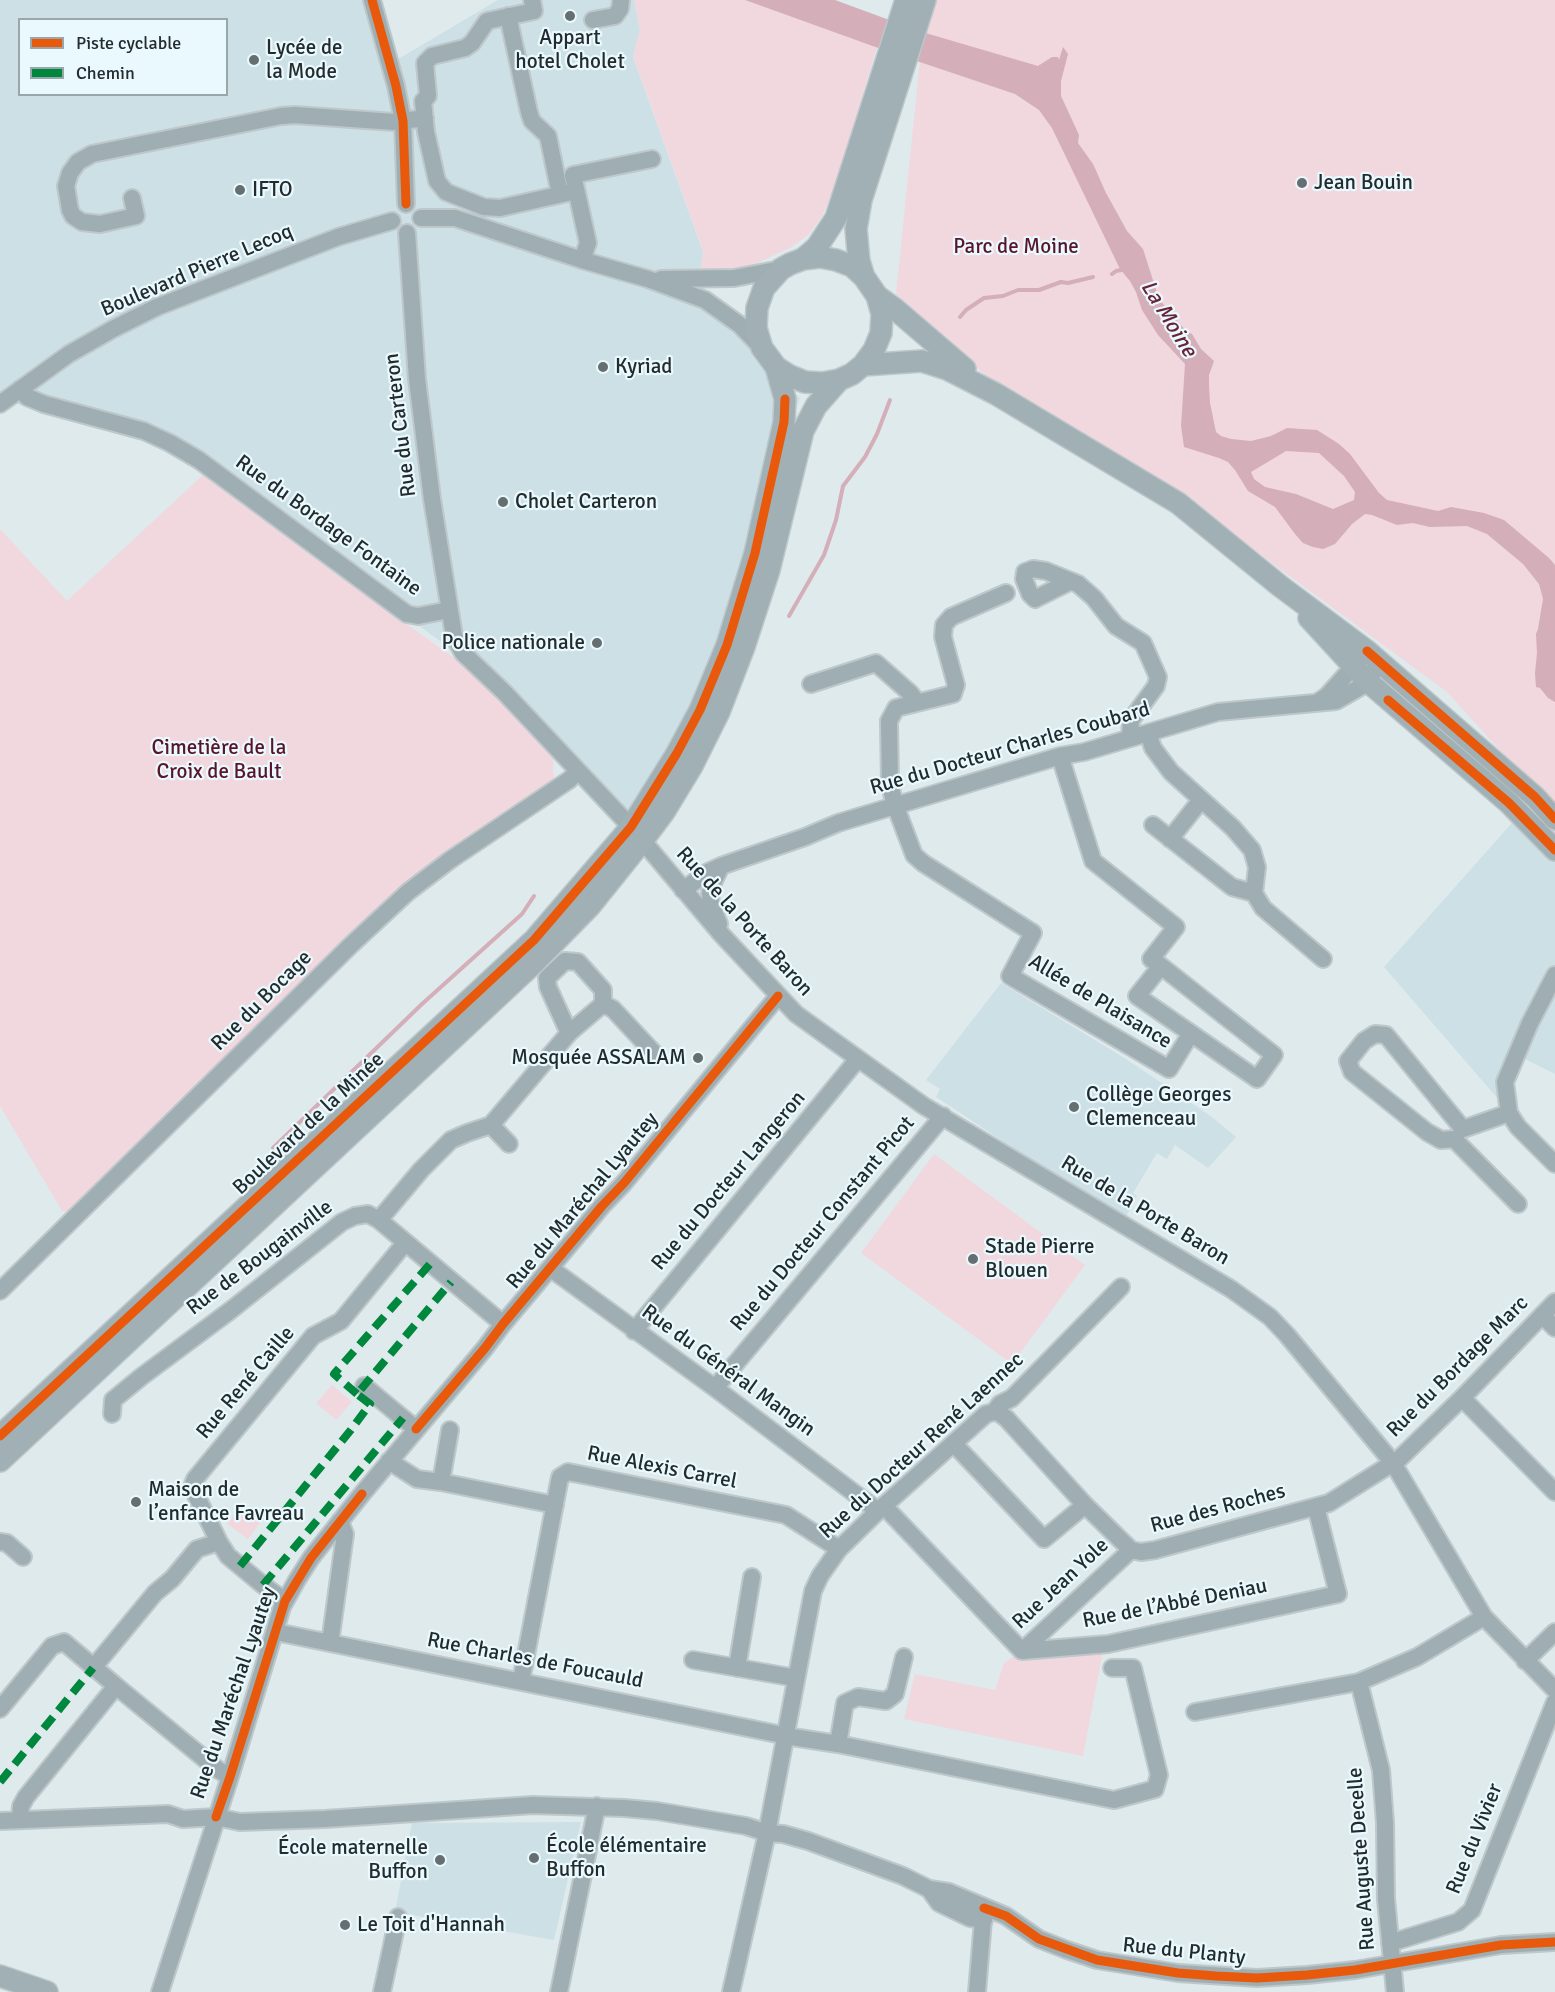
<!DOCTYPE html>
<meta charset="utf-8">
<style>
body{margin:0}
#map{position:relative;width:1555px;height:1992px;overflow:hidden;background:#dfeaed;font-family:Signika,sans-serif}
canvas{display:block}
.legend{position:absolute;left:18px;top:18px;width:210px;height:78px;box-sizing:border-box;background:#e9f9fe;border:2px solid #9aa7aa;margin:0;padding:8px 10px;list-style:none;font-size:18px;color:#232b2d}
.legend li{display:flex;align-items:center;gap:12px;height:30px}
.legend b{width:30px;border:2px solid #9aa7aa}
</style>
<div id="map">
<canvas width="1555" height="1992"></canvas>
<ul class="legend">
<li><b style="height:8px;background:#e8590c"></b>Piste cyclable</li>
<li><b style="height:8px;background:#00873e"></b>Chemin</li>
</ul>
</div>
<script>
const context = document.querySelector('canvas').getContext('2d');
context.lineJoin = 'round';
function paint(path, color) { context.fillStyle = color; context.fill(path, 'evenodd'); }
const shape = rows => new Path2D(rows.map(r => 'M' + r).join(''));
function trace(path, color, width, dash) { context.strokeStyle = color; context.lineWidth = width; context.lineCap = dash ? 'butt' : 'round'; context.setLineDash(dash || []); context.stroke(path); }
function label(font, color, halo, rows, align = 'center') {
  context.font = font + ' Signika,sans-serif'; context.lineWidth = 4.5; context.setLineDash([]); context.textBaseline = 'middle'; context.strokeStyle = halo; context.fillStyle = color; for (const [text, x, y, turn = 0] of rows) {
    context.save(); context.translate(x, y); context.rotate((+turn || 0) * Math.PI / 180); context.textAlign = isNaN(turn) ? turn : align; if (halo) context.strokeText(text, 0, 0); context.fillText(text, 0, 0); context.restore();
  }
}
const built = shape([
 [0,0,362,0,383,68,498,0,634,0,640,30,633,57,703,252,697,292,800,398,789,428,777,501,637,836,457,653,217,481,141,438,14,403,0,392],
 [20,20,226,20,226,94,20,94],
 [1535,797,1555,819,1555,1074,1521,1057,1499,1100,1384,967],
 [1001,983,1123,1057,1212,1117,1236,1137,1208,1168,1175,1145,1167,1159,1157,1153,1133,1193,1137,1196,1125,1218,1051,1173,936,1097,940,1089,926,1080],
 [581,1822,554,1940,395,1912,412,1823]
]);
const green = shape([
 [634,0,745,0,877,47,834,189,821,218,808,235,790,248,744,269,700,272,703,251,633,56,640,30],
 [933,0,1555,0,1555,811,1447,692,1196,507,985,375,896,294,923,30],
 [203,475,328,568,471,670,553,755,553,768,554,779,401,887,71,1212,62,1211,0,1106,0,529,67,601],
 [934,1154,1085,1265,1012,1364,861,1253],
 [332,1385,352,1402,336,1420,316,1403],
 [242,1505,262,1520,248,1539,227,1524],
 [1103,1651,1083,1756,904,1719,915,1674,995,1690,1004,1663,1015,1656]
]);
const water = shape([
 [745,0,835,0,922,32,1038,66,1052,57,1058,57,1059,60,1063,47,1068,54,1061,81,1061,96,1079,135,1078,143,1093,164,1106,193,1127,231,1143,249,1159,299,1186,331,1192,334,1201,349,1214,361,1209,375,1209,385,1210,403,1216,432,1221,436,1231,439,1251,441,1271,436,1287,428,1317,430,1339,444,1350,454,1379,493,1387,500,1438,511,1451,507,1484,513,1504,520,1549,558,1555,565,1555,702,1548,698,1540,688,1536,687,1535,673,1537,653,1536,634,1538,629,1543,599,1539,584,1523,564,1487,534,1467,526,1430,527,1413,523,1397,525,1372,515,1365,514,1352,524,1335,544,1323,549,1313,547,1303,543,1295,534,1275,507,1248,491,1235,470,1228,462,1219,458,1184,447,1181,426,1185,364,1158,335,1142,310,1136,292,1130,281,1120,269,1052,128,1039,110,1015,94,881,49],
 [1286,451,1319,453,1344,476,1355,492,1354,500,1333,509,1296,494,1265,487,1254,479,1251,472]
]);
const stream = shape([
 [1112,274,1116,271,1126,269],
 [960,317,966,310,984,298,1003,296,1018,290,1039,290,1061,282,1068,283,1093,277],
 [789,616,824,555,836,520,843,486,865,457,877,434,890,400],
 [273,1148,422,1004,522,914,534,896]
]);
const minor = shape([
 [372,0,396,86,403,121,406,204],
 [532,0,534,11,487,21,472,43,465,48,432,56,425,63,428,96,423,101,426,132,437,181,446,192,484,207,500,208,576,191],
 [508,16,529,112,532,121,548,136,560,194],
 [593,20,615,16,620,9,621,0],
 [132,198,136,216,100,224,82,222,73,216,70,210,66,186,70,173,78,162,92,154,281,116,295,115,394,122,425,118],
 [421,218,455,218,582,260,648,279,705,300,740,325,761,347],
 [407,233,417,379,432,499,454,636,463,653,504,692,631,827,722,935,796,1014,924,1106,1231,1289,1270,1317,1287,1335,1393,1463,1484,1617,1555,1690],
 [582,260,588,243,573,175,652,159],
 [661,279,734,278,781,269],
 [20,389,27,397,44,404,144,431,170,443,199,460,407,614,418,616,449,610],
 [0,404,69,354,113,329,157,307,338,237,392,221],
 [1071,581,1035,599,1030,594,1024,579,1025,572,1033,569,1046,571,1078,584,1094,598,1116,626,1143,643,1158,677,1156,686,1131,720,1130,737],
 [1006,593,951,617,944,625,943,637,956,685,953,694,896,708,889,721,890,785,895,805,914,855,923,863,1033,933,1010,976,1169,1069,1190,1035],
 [811,684,876,663,910,693,917,702],
 [1318,702,1327,696,1360,659],
 [1148,733,1153,748,1171,772,1233,828,1252,850,1257,867,1254,893,1263,908,1323,959],
 [1060,756,1093,861,1176,927,1151,959,1161,966,1274,1055,1257,1079,1137,996,1161,966],
 [1153,825,1232,887,1254,893],
 [1170,839,1201,800],
 [683,890,708,872,721,866,805,837,838,823,1060,756,1084,752,1218,712,1336,701,1362,686,1374,671],
 [719,924,711,904,710,894,711,887,721,866],
 [1555,975,1530,1023,1505,1082,1509,1113,1518,1127,1555,1164],
 [603,1004,613,1009,654,1053],
 [1509,1113,1463,1129,1386,1035,1375,1034,1364,1041,1348,1061,1352,1072,1427,1132,1441,1140,1454,1139,1518,1204],
 [491,1125,509,1144],
 [379,1220,421,1170,451,1140,467,1133,491,1125,569,1033,603,1004,603,990,578,962,565,961,547,978,548,987,569,1033],
 [550,1268,715,1388,878,1511],
 [0,1291,351,945,408,892,450,860,569,780,578,771],
 [1542,1315,1555,1328],
 [634,1331,857,1060],
 [364,1386,416,1429],
 [715,1388,943,1116],
 [1462,1398,1555,1492],
 [994,1412,999,1413,1006,1418,1085,1505,1131,1550,1141,1552,1155,1550,1329,1503,1388,1466,1397,1461,1462,1398,1555,1302],
 [112,1414,113,1400,141,1377,231,1310,342,1222,355,1216,368,1214,379,1220,503,1324],
 [954,1444,1044,1539,1085,1505],
 [389,1461,417,1479,441,1482,555,1505],
 [441,1482,450,1430],
 [884,1506,1022,1651,1108,1644,1338,1594,1316,1507],
 [0,1542,7,1543,23,1557],
 [219,1542,192,1487,195,1479,313,1336,341,1321,405,1243],
 [276,1632,792,1737,838,1744,1114,1800,1155,1789,1159,1775,1133,1668,1112,1668],
 [330,1643,345,1534,340,1521],
 [1022,1651,1131,1550],
 [693,1660,796,1678],
 [1525,1661,1555,1632],
 [93,1668,155,1593,172,1579,197,1549,219,1542,228,1556,263,1585,285,1601],
 [737,1668,752,1577],
 [521,1681,560,1477,568,1472,786,1515,839,1549],
 [1359,1682,1381,1770,1385,1823,1386,1899,1395,1992],
 [0,1709,52,1646,64,1642,116,1686],
 [1195,1712,1359,1682,1417,1657,1484,1617],
 [838,1744,845,1703,858,1697,886,1701,895,1694,904,1657],
 [20,1820,21,1806,26,1797,116,1686,217,1769,230,1777],
 [0,1821,168,1814,183,1819,216,1817,240,1822,325,1819,533,1805,624,1808,657,1811,746,1826,767,1833,783,1834,808,1841,903,1876,929,1889,949,1892,1006,1916,1039,1939,1067,1950,1097,1960,1178,1973,1257,1978,1307,1975,1355,1970,1501,1945,1555,1942],
 [929,1889,939,1903,970,1918,984,1920],
 [1390,1943,1458,1922,1472,1910,1555,1702],
 [160,1992,230,1777,282,1607,297,1580,311,1558,362,1494,485,1348,503,1324,602,1206,624,1183,778,996],
 [382,1992,398,1917],
 [559,1992,597,1806],
 [731,1992,767,1833,813,1591,820,1576,839,1549,878,1511,986,1414,994,1412,1000,1404,1012,1398,1121,1287],
 [977,1992,984,1908]
]);
const major = shape([
 [803,259,817,247,836,218,906,0],
 [864,277,859,261,856,229,861,200,925,0],
 [877,296,882,314,881,333,874,350,863,365,852,374,839,380,822,383,805,382,790,376,776,367,762,348,756,328,757,308,764,288,781,269,790,264,803,259,820,257,836,260,852,266,864,277,877,296,895,309,965,369],
 [863,365,922,361,947,369,996,394,1178,503,1280,586,1367,651,1535,797,1555,819],
 [1309,618,1366,680,1509,803,1555,850],
 [0,1436,534,940,631,827,677,753,700,710,727,645,755,553,784,422,785,399,776,367],
 [0,1461,536,961,590,906,643,840,664,812,692,766,719,712,744,647,769,570,803,431,816,406,839,380],
 [0,1976,47,1992]
]);
const quiet = shape([
 [357,1394,334,1374,430,1264],
 [240,1566,350,1431,370,1404,357,1394,451,1282],
 [263,1585,403,1418],
 [0,1782,93,1668]
]);
const cycleway = shape([
 [372,0,396,86,403,121,406,204],
 [1367,651,1535,797,1555,819],
 [1388,700,1509,803,1555,850],
 [416,1429,485,1348,503,1324,602,1206,624,1183,778,996],
 [0,1436,534,940,631,827,677,753,700,710,727,645,755,553,784,422,785,399],
 [216,1817,230,1777,285,1601,311,1558,362,1494],
 [984,1908,1006,1916,1039,1939,1097,1960,1178,1973,1216,1976,1257,1978,1307,1975,1355,1970,1501,1945,1555,1942]
]);
const markers = [
 [570,16,6,"#656e70"],
 [254,60,6,"#656e70"],
 [1302,183,6,"#656e70"],
 [240,190,6,"#656e70"],
 [603,367,6,"#656e70"],
 [503,502,6,"#656e70"],
 [597,643,6,"#656e70"],
 [698,1058,6,"#656e70"],
 [1074,1107,6,"#656e70"],
 [973,1259,6,"#656e70"],
 [136,1502,6,"#656e70"],
 [534,1858,6,"#656e70"],
 [440,1860,6,"#656e70"],
 [345,1925,6,"#656e70"]
];
const poiNames = [
 ["Appart",570,38,"center"],
 ["hotel Cholet",570,62,"center"],
 ["Lycée de",266,48],
 ["la Mode",266,72],
 ["Jean Bouin",1314,183],
 ["IFTO",252,190],
 ["Kyriad",615,367],
 ["Cholet Carteron",515,502],
 ["Police nationale",585,643,"right"],
 ["Mosquée ASSALAM",686,1058,"right"],
 ["Collège Georges",1086,1095],
 ["Clemenceau",1086,1119],
 ["Stade Pierre",985,1247],
 ["Blouen",985,1271],
 ["Maison de",148,1490],
 ["l’enfance Favreau",148,1514],
 ["École élémentaire",546,1846],
 ["Buffon",546,1870],
 ["École maternelle",428,1848,"right"],
 ["Buffon",428,1872,"right"],
 ["Le Toit d'Hannah",357,1925]
];
const parkNames = [
 ["Parc de Moine",1016,247],
 ["Cimetière de la",219,748],
 ["Croix de Bault",219,772]
];
const streetNames = [
 ["Boulevard Pierre Lecoq",197,271,-23],
 ["Rue du Carteron",401,425,-97],
 ["Rue du Bordage Fontaine",328,526,36],
 ["Rue du Docteur Charles Coubard",1010,749,-16],
 ["Rue de la Porte Baron",744,922,48],
 ["Rue du Bocage",262,1001,-45],
 ["Allée de Plaisance",1100,1002,31],
 ["Boulevard de la Minée",309,1124,-43],
 ["Rue du Docteur Langeron",729,1181,-50],
 ["Rue du Maréchal Lyautey",583,1201,-50],
 ["Rue de la Porte Baron",1145,1211,31],
 ["Rue du Docteur Constant Picot",823,1224,-50],
 ["Rue de Bougainville",260,1258,-37],
 ["Rue du Bordage Marc",1458,1367,-45],
 ["Rue du Général Mangin",728,1371,36],
 ["Rue René Caille",246,1383,-50],
 ["Rue du Docteur René Laennec",922,1446,-42],
 ["Rue Alexis Carrel",662,1468,11],
 ["Rue des Roches",1218,1509,-15],
 ["Rue Jean Yole",1061,1584,-43],
 ["Rue de l’Abbé Deniau",1175,1604,-11],
 ["Rue Charles de Foucauld",535,1661,11],
 ["Rue du Maréchal Lyautey",234,1693,-71],
 ["Rue du Vivier",1475,1839,-68],
 ["Rue Auguste Decelle",1362,1859,-94],
 ["Rue du Planty",1184,1952,6]
];
const waterNames = [
 ["La Moine",1168,319,58]
];
paint(built, '#cce0e6');
paint(green, '#f1d7de');
paint(water, '#d4aeb8');
trace(stream, '#d4aeb8', 4);
trace(minor, '#bec7ca', 20);
trace(major, '#bec7ca', 24);
trace(minor, '#9eaeb2', 16);
trace(major, '#a1b0b5', 21);
trace(quiet, '#00873e', 8, [15, 8]);
trace(cycleway, '#e8590c', 9);
for (const [x, y, r, color] of markers) { const dot = new Path2D(); dot.arc(x, y, r, 0, 2 * Math.PI); context.fillStyle = color; context.fill(dot); trace(dot, '#e9f9fe', 2); }
label('21px', '#232b2d', '#e9f9fe', poiNames, 'left');
label('21px', '#5a142a', '#e9f9fe', parkNames);
label('21px', '#232b2d', '#e9f9fe', streetNames);
label('italic 22px', '#692337', '#e9f9fe', waterNames);
</script>
